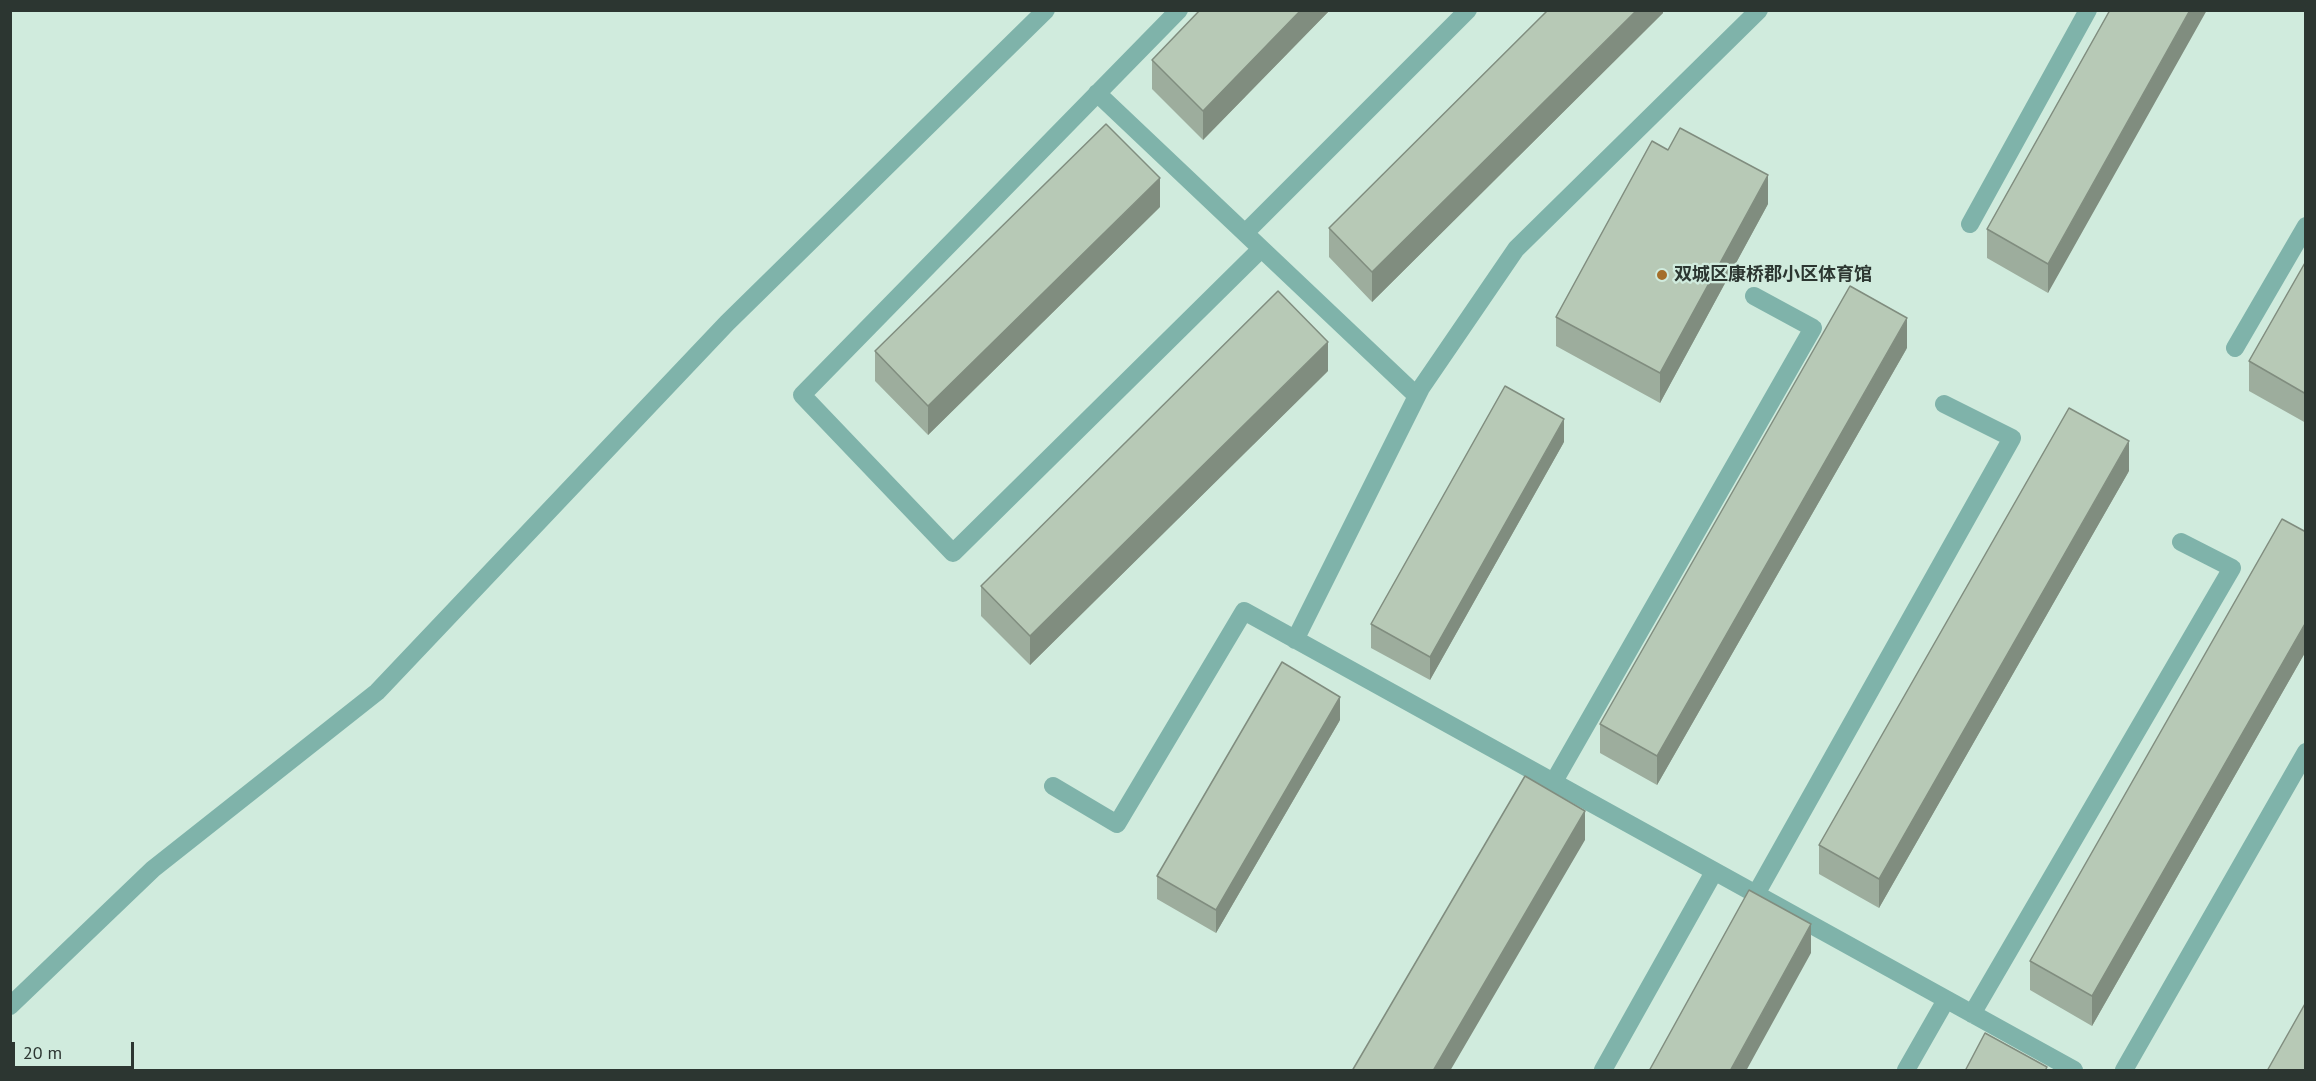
<!DOCTYPE html>
<meta charset="utf-8">
<style>
body{margin:0}
#map{position:relative;width:2316px;height:1081px;overflow:hidden;background:#d0ebdd;font-family:"PT Sans",sans-serif}
canvas{display:block}
.frame{position:absolute;inset:0;border:12px solid #2c3631;pointer-events:none}
.scale{position:absolute;left:12px;top:1042px;width:122px;height:27px;box-sizing:border-box;border:3px solid #2c3631;border-top:0;padding-left:8px;font-size:18px;line-height:21px;white-space:nowrap;color:#2c3631;-webkit-text-stroke:4px #d0ebdd;paint-order:stroke}
</style>
<div id="map">
<canvas width="2316" height="1081"></canvas>
<div class="frame"></div>
<div class="scale">20 m</div>
</div>
<script>
const context = document.querySelector('canvas').getContext('2d');
context.lineJoin = 'round';
const shape = rows => new Path2D(rows.map(r => 'M' + r).join(''));
function trace(path, color, width, dash) { context.strokeStyle = color; context.lineWidth = width; context.lineCap = dash ? 'butt' : 'round'; context.setLineDash(dash || []); context.stroke(path); }
function paint(path, color) { context.fillStyle = color; context.fill(path, 'evenodd'); }
function label(font, color, halo, rows, align = 'center') {
  context.font = font + ' "PT Sans","Noto Sans SC",sans-serif'; context.lineWidth = 4.5; context.setLineDash([]); context.textBaseline = 'middle'; context.strokeStyle = halo; context.fillStyle = color; for (const [text, x, y, turn = 0] of rows) {
    context.save(); context.translate(x, y); context.rotate((+turn || 0) * Math.PI / 180); context.textAlign = isNaN(turn) ? turn : align; if (halo) context.strokeText(text, 0, 0); context.fillText(text, 0, 0); context.restore();
  }
}
const lane = shape([
 [1179,10,802,395,953,553,1261,249],
 [1097,93,1417,396],
 [1970,224,2088,10],
 [1245,233,1468,10],
 [2235,348,2306,226],
 [1295,640,1421,388,1516,249,1759,10],
 [1553,783,1813,328,1754,296],
 [1053,786,1117,824,1244,611,2074,1070],
 [1756,894,2012,438,1944,404],
 [1972,1014,2232,568,2181,542],
 [1603,1070,1714,872],
 [1906,1070,1946,1000],
 [2124,1070,2306,752]
]);
const street = shape([
 [10,1006,153,869,377,692,727,323,1046,10]
]);
const wall = shape([
 [1330,10,1203,140,1152,89,1152,60],
 [1663,10,1663,13,1372,302,1329,257,1329,228],
 [2110,10,2048,293,1987,258,1987,229],
 [1768,204,1660,403,1556,346,1556,317],
 [1160,207,928,435,875,381,875,351],
 [2306,261,2306,423,2249,391,2249,361],
 [1907,348,1657,785,1600,753,1600,724],
 [1328,371,1030,665,981,616,981,586],
 [1564,442,1430,680,1371,648,1371,624],
 [2129,471,1879,908,1819,874,1819,845],
 [2306,532,2306,651,2092,1026,2030,990,2030,961],
 [1340,720,1216,933,1157,899,1157,876]
]);
const shadedWall = shape([
 [1301,10,1330,10,1203,140,1203,111],
 [1637,10,1663,10,1663,13,1372,302,1372,272],
 [2190,10,2207,10,2048,293,2048,264],
 [1768,175,1768,204,1660,403,1660,373],
 [1160,178,1160,207,928,435,928,406],
 [1907,318,1907,348,1657,785,1657,756],
 [1328,342,1328,371,1030,665,1030,636],
 [1564,419,1564,442,1430,680,1430,657],
 [2129,441,2129,471,1879,908,1879,879],
 [2306,622,2306,651,2092,1026,2092,996],
 [1340,697,1340,720,1216,933,1216,910],
 [1585,811,1585,840,1450,1071,1433,1071],
 [1811,924,1811,953,1746,1071,1730,1071]
]);
const building = shape([
 [1200,10,1301,10,1203,111,1152,60,1200,10],
 [1548,10,1637,10,1372,272,1329,228,1548,10],
 [2110,10,2190,10,2048,264,1987,229,2110,10],
 [1106,124,1160,178,928,406,875,351,1106,124],
 [1680,128,1768,175,1660,373,1556,317,1652,141,1668,150,1680,128],
 [2306,261,2306,394,2249,361,2306,261],
 [1850,286,1907,318,1657,756,1600,724,1850,286],
 [1278,291,1328,342,1030,636,981,586,1278,291],
 [1505,386,1564,419,1430,657,1371,624,1505,386],
 [2069,408,2129,441,1879,879,1819,845,2069,408],
 [2282,519,2306,532,2306,622,2092,996,2030,961,2282,519],
 [1282,662,1340,697,1216,910,1157,876,1282,662],
 [1525,776,1585,811,1433,1071,1352,1071,1525,776],
 [1749,890,1811,924,1730,1071,1649,1071,1749,890],
 [2306,1002,2306,1071,2267,1071,2306,1002],
 [1985,1033,2047,1067,2045,1071,1965,1071,1985,1033]
]);
const markers = [
 [1662,275,6,"#a56e2a"]
];
const poiNames = [
 ["双城区康桥郡小区体育馆",1674,275]
];
trace(lane, '#7fb3aa', 18);
trace(street, '#7fb3aa', 18);
paint(wall, '#9dad9d');
paint(shadedWall, '#808d7f');
paint(building, '#b7c9b6');
trace(building, '#808d7f', 1.5);
for (const [x, y, r, color] of markers) { const dot = new Path2D(); dot.arc(x, y, r, 0, 2 * Math.PI); context.fillStyle = color; context.fill(dot); trace(dot, '#d0ebdd', 2); }
label('bold 18px', '#2c3631', '#d0ebdd', poiNames, 'left');
</script>
